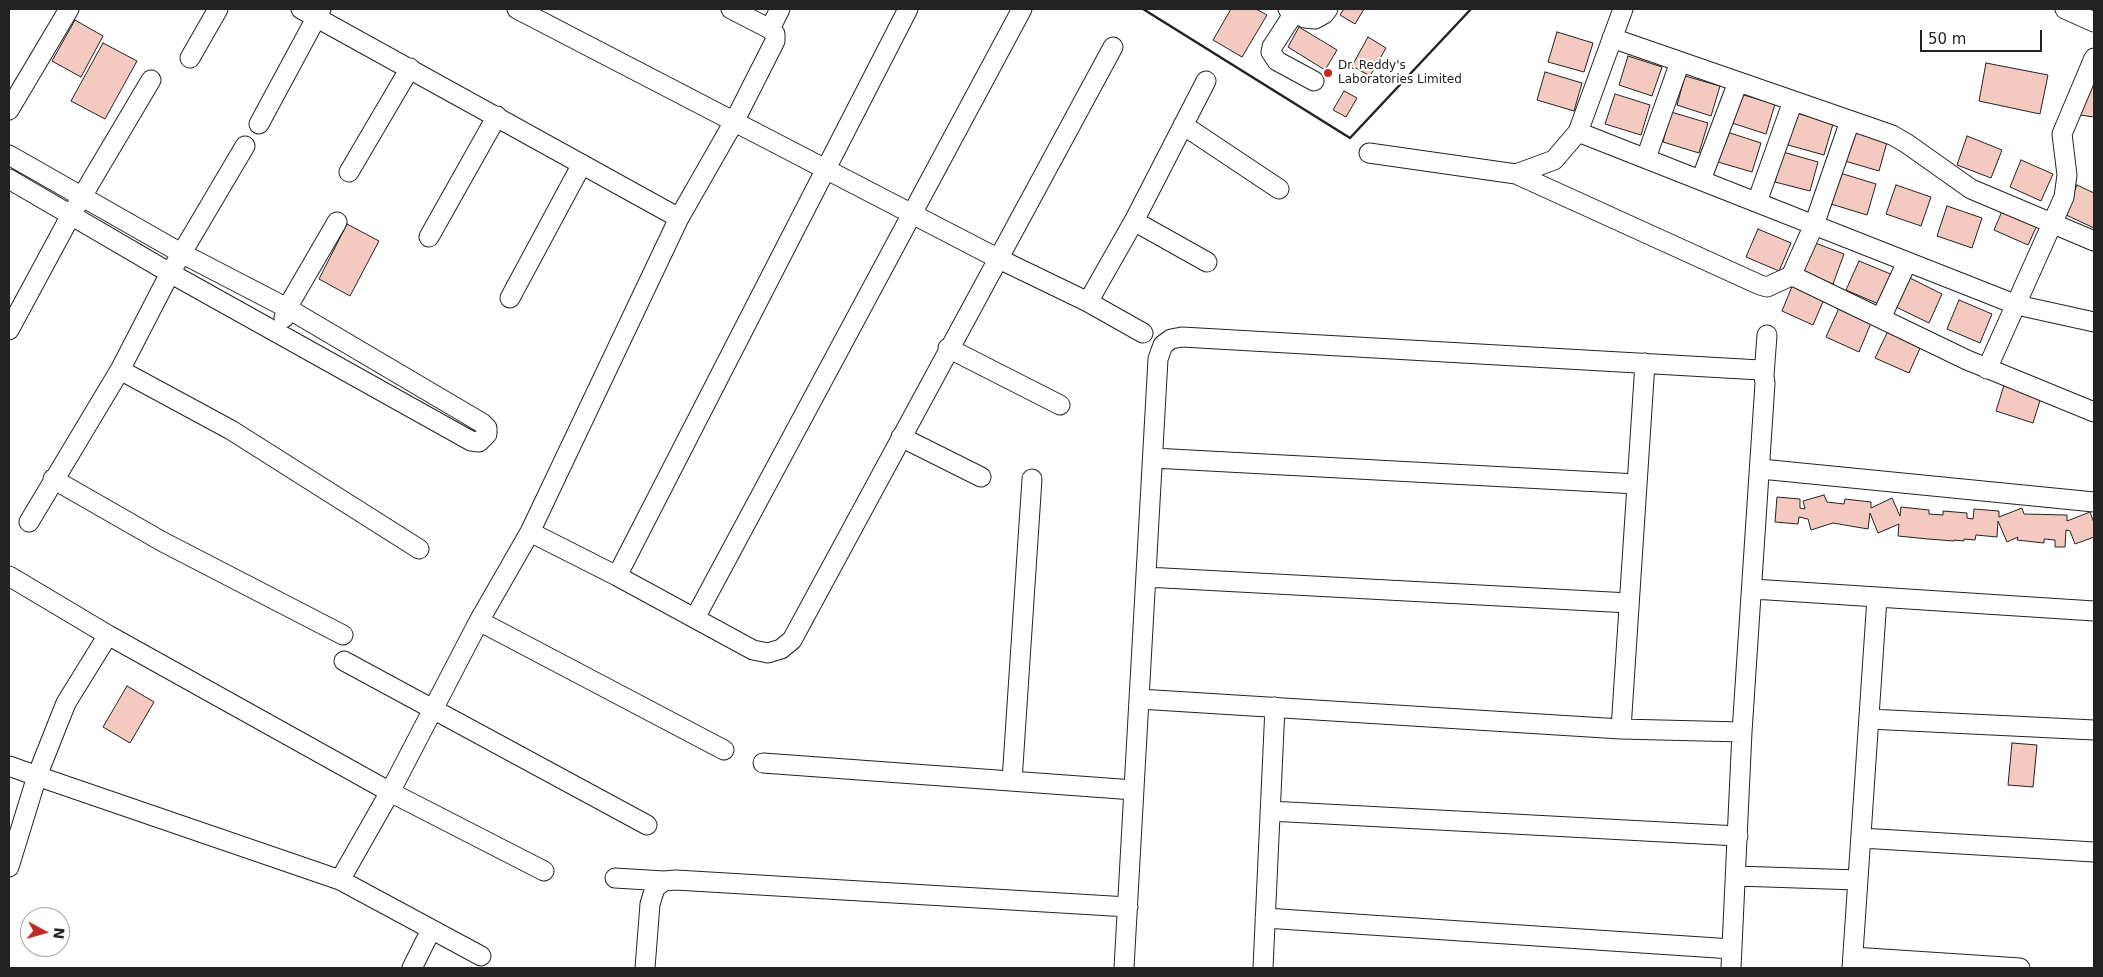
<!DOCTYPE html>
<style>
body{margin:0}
#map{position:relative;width:2103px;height:977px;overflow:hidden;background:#fff;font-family:"DejaVu Sans",sans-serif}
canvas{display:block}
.frame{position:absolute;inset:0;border:10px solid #222;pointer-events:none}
.north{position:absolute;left:20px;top:907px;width:50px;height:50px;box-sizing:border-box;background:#fff;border:1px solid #a7a7a7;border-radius:50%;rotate:96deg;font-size:14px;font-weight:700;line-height:20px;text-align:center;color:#222}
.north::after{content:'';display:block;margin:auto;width:18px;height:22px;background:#c62828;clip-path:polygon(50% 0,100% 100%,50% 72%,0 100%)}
.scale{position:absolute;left:1920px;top:30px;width:122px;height:22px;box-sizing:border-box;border:2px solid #222;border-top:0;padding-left:6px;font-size:15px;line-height:18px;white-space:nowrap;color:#222;-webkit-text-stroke:4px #fff;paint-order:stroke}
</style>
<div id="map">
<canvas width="2103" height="977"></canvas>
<div class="frame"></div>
<div class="north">N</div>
<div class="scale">50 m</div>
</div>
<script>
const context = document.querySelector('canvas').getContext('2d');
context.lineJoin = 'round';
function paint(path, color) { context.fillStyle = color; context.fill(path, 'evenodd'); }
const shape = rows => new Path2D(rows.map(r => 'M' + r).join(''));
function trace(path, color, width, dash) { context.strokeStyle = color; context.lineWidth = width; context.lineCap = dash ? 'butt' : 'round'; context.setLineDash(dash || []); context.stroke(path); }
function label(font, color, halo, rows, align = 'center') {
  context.font = font + ' "DejaVu Sans",sans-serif'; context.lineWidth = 4; context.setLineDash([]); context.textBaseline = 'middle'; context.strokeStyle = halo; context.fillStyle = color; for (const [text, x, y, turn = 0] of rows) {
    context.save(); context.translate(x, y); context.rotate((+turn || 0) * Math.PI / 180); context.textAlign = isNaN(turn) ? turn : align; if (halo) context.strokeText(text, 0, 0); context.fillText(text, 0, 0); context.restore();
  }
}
const building = shape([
 [1231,9,1256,9,1267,15,1242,57,1213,40,1231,9],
 [1344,9,1364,9,1355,24,1340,15,1344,9],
 [75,20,103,36,81,77,52,61,75,20],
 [1299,27,1337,50,1325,70,1288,47,1299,27],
 [1557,32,1593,43,1584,72,1548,62,1557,32],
 [1368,37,1386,48,1370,76,1352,66,1368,37],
 [103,43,137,61,105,119,71,101,103,43],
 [1628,56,1662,67,1652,96,1619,85,1628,56],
 [1986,63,2048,75,2040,114,1979,101,1986,63],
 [1545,72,1582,83,1574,111,1537,100,1545,72],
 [2089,72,2094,73,2094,117,2080,115,2089,72],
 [1685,76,1720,86,1711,116,1677,105,1685,76],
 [1344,91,1357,98,1346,117,1333,110,1344,91],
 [1615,94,1650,105,1641,135,1605,124,1615,94],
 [1740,94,1775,104,1766,134,1732,123,1740,94],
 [1671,112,1708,123,1699,153,1663,142,1671,112],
 [1797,113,1833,124,1824,155,1788,145,1797,113],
 [1727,132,1761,143,1752,172,1718,162,1727,132],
 [1853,132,1887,142,1879,171,1845,161,1853,132],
 [1967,136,2002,150,1991,178,1957,165,1967,136],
 [1783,152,1818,162,1810,191,1775,182,1783,152],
 [2021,160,2053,174,2041,201,2010,187,2021,160],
 [1840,173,1876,184,1867,215,1831,204,1840,173],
 [1896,185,1931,197,1921,226,1886,214,1896,185],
 [2077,185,2094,193,2094,228,2064,214,2077,185],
 [2005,204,2040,219,2028,245,1994,230,2005,204],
 [1947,206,1982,218,1972,248,1937,236,1947,206],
 [347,224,379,241,350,296,319,279,347,224],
 [1758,229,1791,243,1779,271,1746,257,1758,229],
 [1810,241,1844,254,1833,284,1799,271,1810,241],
 [1859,261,1893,275,1881,305,1846,290,1859,261],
 [1908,277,1942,294,1929,323,1894,306,1908,277],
 [1793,284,1825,297,1813,325,1782,311,1793,284],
 [1959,300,1992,314,1980,343,1947,329,1959,300],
 [1839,308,1871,323,1859,352,1826,337,1839,308],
 [1888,331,1921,346,1909,373,1875,358,1888,331],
 [2005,382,2042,394,2033,423,1996,411,2005,382],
 [1824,495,1827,502,1844,504,1845,499,1871,502,1871,508,1892,498,1900,516,1901,507,1929,510,1929,514,1943,515,1943,511,1967,513,1967,518,1973,519,1974,509,1999,511,1999,517,2022,508,2024,514,2067,515,2067,521,2090,512,2094,523,2094,537,2075,544,2070,531,2066,530,2065,547,2055,547,2055,540,2044,539,2044,543,2017,540,2018,537,2007,542,1998,521,1997,537,1976,535,1975,540,1964,539,1964,541,1954,540,1954,541,1928,539,1898,536,1899,524,1878,533,1870,513,1868,529,1833,523,1811,530,1808,519,1799,517,1798,524,1775,522,1777,497,1800,499,1800,508,1805,509,1803,501,1824,495],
 [127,686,154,702,130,743,103,727,127,686],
 [2012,743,2037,745,2033,787,2008,785,2012,743]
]);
const minor = shape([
 [301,9,679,218],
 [517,9,997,258,1088,302,1134,221,1206,81],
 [1288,9,1305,18,1315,19,1324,14,1328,9],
 [2065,9,2094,22],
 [1294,13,1272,47,1271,52,1277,61,1314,81],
 [770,29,780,9],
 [1612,38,1892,135,1906,143,1971,189,2094,241],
 [190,58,218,9],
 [9,110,69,9],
 [259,124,321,9],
 [1183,125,1279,189],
 [1578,132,2017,305,2094,322],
 [1369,153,1516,174,1554,160,1578,132,1623,9],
 [9,155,181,253,287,308,482,423,487,428,487,434,479,442,471,441,170,273,9,179],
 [1646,158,1680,62],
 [349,172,410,68],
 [1516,174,1760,285,1767,287,1791,276,1797,278,1967,360,2094,412],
 [1701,180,1738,82],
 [1757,202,1793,101],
 [1134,221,1207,262],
 [429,237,497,116],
 [1791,276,1814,225,1850,121],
 [510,298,582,164],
 [1088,302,1143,333],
 [284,318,287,308,337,222],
 [1881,318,1907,262],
 [9,330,71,215,151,80],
 [948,348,1060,405],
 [1987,369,2064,197,2067,175,2062,134,2094,58],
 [120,370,231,430,419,549],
 [1764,376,1767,335],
 [901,437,981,477],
 [1153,458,1637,484],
 [1761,469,2094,502],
 [53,479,163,542,343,635],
 [29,522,120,370,170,273,245,146],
 [530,532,617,576,753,650,768,653,781,649,792,640,1113,47],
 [9,576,108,635,390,792,479,621,530,532,679,218,735,120,775,41,775,34,770,29,731,9],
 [617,576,908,9],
 [1146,577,1629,603],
 [1753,589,2094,611],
 [695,618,1022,9],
 [479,621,724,750],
 [108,635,66,703,37,776,340,880,481,956],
 [344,661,647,825],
 [1139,699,1621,729,1742,732],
 [1869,719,2094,730],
 [1621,729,1645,363],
 [763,763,1134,790],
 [9,766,37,776,9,867],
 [1012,781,1032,479],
 [1270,811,1738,836],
 [1861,838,2094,852],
 [1736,876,1858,880],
 [615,878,664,881],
 [340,880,390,792,544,871],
 [1265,918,1732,949],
 [1853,957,2020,968],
 [412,968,431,930],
 [645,968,650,904,655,888,664,881,676,880,1128,907],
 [1124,968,1158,359,1163,345,1171,339,1182,337,1760,370,1764,376,1765,383,1742,732,1731,968],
 [1263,968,1275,707],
 [1852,968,1877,598]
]);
const wall = shape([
 [1143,9,1350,138,1471,9]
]);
const markers = [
 [1328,73,5,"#c62828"]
];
const poiNames = [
 ["Dr. Reddy's",1338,66],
 ["Laboratories Limited",1338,80]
];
paint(building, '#f3c9c0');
trace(building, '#222', 1);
trace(minor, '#222', 21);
trace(minor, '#fff', 19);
trace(wall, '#222', 2.5);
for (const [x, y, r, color] of markers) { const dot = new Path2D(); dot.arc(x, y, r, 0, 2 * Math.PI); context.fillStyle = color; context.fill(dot); trace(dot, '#fff', 2); }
label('12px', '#222', '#fff', poiNames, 'left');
</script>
